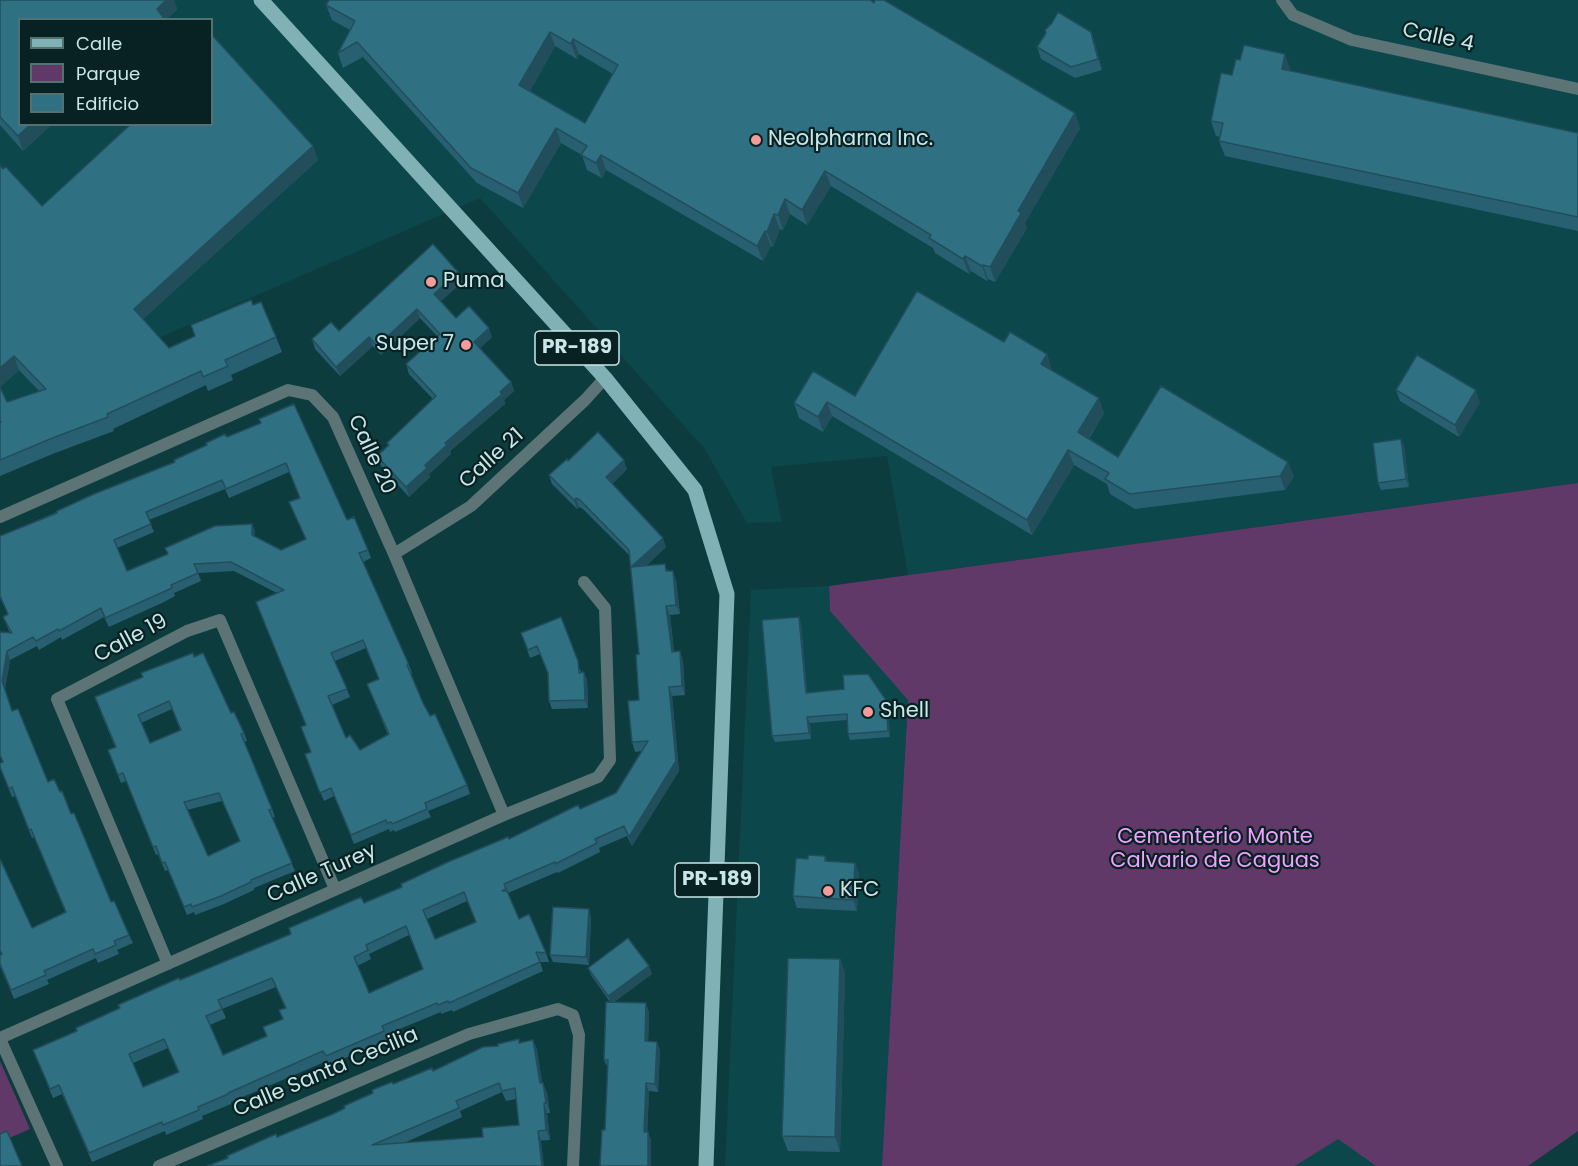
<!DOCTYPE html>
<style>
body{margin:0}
#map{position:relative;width:1578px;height:1166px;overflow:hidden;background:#0d3c3f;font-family:Poppins,sans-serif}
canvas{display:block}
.legend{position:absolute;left:18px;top:18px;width:195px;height:108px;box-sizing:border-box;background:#082122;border:2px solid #557071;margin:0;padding:8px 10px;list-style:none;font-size:18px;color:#c9e7e8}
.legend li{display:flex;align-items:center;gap:12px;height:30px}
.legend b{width:30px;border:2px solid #557071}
</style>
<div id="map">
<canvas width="1578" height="1166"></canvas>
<ul class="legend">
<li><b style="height:8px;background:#80b1b5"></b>Calle</li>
<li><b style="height:16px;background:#613968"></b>Parque</li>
<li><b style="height:16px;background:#307083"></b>Edificio</li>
</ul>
</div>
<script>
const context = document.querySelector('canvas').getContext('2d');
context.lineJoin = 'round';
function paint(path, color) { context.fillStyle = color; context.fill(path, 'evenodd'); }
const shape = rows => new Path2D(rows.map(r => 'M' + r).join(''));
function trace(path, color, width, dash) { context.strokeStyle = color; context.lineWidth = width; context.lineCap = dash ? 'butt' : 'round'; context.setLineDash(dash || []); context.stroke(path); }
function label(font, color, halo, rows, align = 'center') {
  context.font = font + ' Poppins,sans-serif'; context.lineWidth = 4.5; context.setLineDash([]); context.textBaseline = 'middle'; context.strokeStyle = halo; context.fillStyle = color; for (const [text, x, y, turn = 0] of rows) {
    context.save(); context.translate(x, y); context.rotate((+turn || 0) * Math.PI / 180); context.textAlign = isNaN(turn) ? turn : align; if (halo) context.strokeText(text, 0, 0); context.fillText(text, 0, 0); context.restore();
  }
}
const built = shape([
 [0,0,1578,0,1578,483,908,575,887,456,771,467,782,522,747,523,704,448,480,198,0,407],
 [20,20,212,20,212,124,20,124],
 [829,586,830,611,908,699,882,1166,725,1166,751,590],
 [1338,1138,1376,1166,1295,1166]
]);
const green = shape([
 [1578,483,1578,1131,1528,1166,1376,1166,1338,1139,1295,1166,882,1166,908,700,830,611,829,586],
 [0,1061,30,1129,0,1142]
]);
const minor = shape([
 [1282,0,1293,15,1352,40,1578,89],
 [0,517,288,390,312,395,333,417,394,554,504,815],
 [394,554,471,506,585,400,605,378],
 [168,964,57,699,187,631,220,620,335,889],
 [0,1038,504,815,598,777,610,760,605,608,584,582],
 [0,1039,57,1166],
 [159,1166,469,1034,558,1009,573,1015,579,1035,573,1166]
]);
const primary = shape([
 [261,0,605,378,695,490,727,594,706,1166]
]);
const wall = shape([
 [0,0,174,0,177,9,166,20,20,20,20,124,52,124,23,151,0,125],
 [870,0,1075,113,1080,128,1025,223,1027,228,995,282,988,279,987,281,971,271,969,274,935,253,933,248,831,186,807,225,790,214,783,230,780,229,773,247,771,246,763,261,606,170,602,178,587,170,582,155,561,143,523,208,477,183,363,57,343,68,338,53,350,30,332,20,326,5],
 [555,46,577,59,579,54,613,74,585,123,530,91],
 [1091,32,1095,43,1102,70,1075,78,1041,59,1037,47],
 [1290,68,1290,71,1578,133,1578,231,1225,156,1219,141,1220,137,1216,136,1211,121,1232,75],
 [313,146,318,160,143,319,169,348,195,337,191,325,253,305,276,337,282,352,231,375,233,380,208,391,206,385,113,429,114,431,55,453,0,476,0,165,42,206],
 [19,370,39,391,7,402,0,387],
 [458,272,462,282,441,301,456,318,492,337,480,348,511,382,514,391,504,400,505,404,450,451,451,454,429,474,430,477,409,497,381,466,377,456,388,446,387,443,433,399,409,374,406,364,437,336,420,318,381,355,373,346,340,376,315,349,312,339,339,331],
 [1004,342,1047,354,1051,370,1104,413,1089,439,1118,457,1294,476,1285,490,1135,509,1110,494,1107,484,1074,465,1032,535,832,416,823,432,799,418,794,403,855,396],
 [1396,390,1480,402,1459,437,1400,401],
 [259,419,347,520,368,550,371,558,363,562,409,665,412,673,411,674,423,703,467,785,470,794,428,811,431,817,395,832,394,830,390,832,389,829,354,844,334,796,324,801,308,763,311,752,301,727,306,726,277,593,234,571,198,573,201,581,174,593,175,596,164,602,109,627,104,617,62,640,61,637,39,650,37,646,10,660,5,689,12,711,48,782,60,792,71,814,111,902,129,935,133,943,117,950,119,954,98,963,96,958,47,980,49,984,14,999,0,966,0,955,1,954,0,951,0,859,32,928,65,912,34,837,32,838,15,796,12,797,0,768,2,762,0,632,10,633,3,617,8,614,0,598,0,536,175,462,227,437,261,423],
 [289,472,300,498,289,502,306,540,281,550,255,537,255,532,252,524,127,571,117,548,154,532,149,520,225,489,229,498],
 [366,648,379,679,367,684,388,735,360,750,346,738,332,705,350,697,335,661],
 [1401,439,1404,447,1409,487,1381,490,1378,483],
 [568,461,627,469,612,484,666,547,646,566,665,564,667,571,676,580,680,614,670,615,674,652,683,661,685,695,672,696,679,771,632,846,627,836,599,848,600,852,558,873,557,872,508,893,519,919,546,953,549,962,540,962,543,971,453,1012,452,1010,441,1014,441,1012,385,1035,387,1040,329,1065,327,1061,231,1102,231,1104,202,1116,203,1119,166,1135,165,1131,92,1162,62,1094,53,1098,33,1050,77,1031,180,980,291,934,402,887,509,839,580,809,616,793,642,751,635,752,632,742,639,700,639,654,630,556,583,509,579,507,577,509,552,484,549,475],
 [467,901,476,922,435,939,427,919],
 [409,935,423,969,369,993,357,966,371,959,369,954],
 [276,987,285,1008,279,1010,283,1019,263,1027,267,1036,223,1055,210,1025,226,1018,222,1009],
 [168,1048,178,1072,143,1087,133,1063],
 [801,623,807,693,888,706,890,737,850,740,848,734,847,720,810,723,811,739,775,742,772,736],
 [521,633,580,669,581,672,587,680,588,708,552,709,549,701,548,674,540,654,530,658],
 [194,657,244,733,247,741,244,742,272,809,275,817,272,818,295,871,254,888,254,890,224,904,195,915,194,912,187,915,168,870,165,871,158,854,156,855,126,781,121,783,108,750,115,747,98,706],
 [172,709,180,730,150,743,141,723],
 [222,801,240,841,208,856,187,810],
 [825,856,827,861,855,863,859,874,857,911,797,908,793,896,808,859],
 [591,917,589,965,553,962,550,955],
 [840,959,845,974,840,1152,788,1151,782,1136],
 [588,968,652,974,614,1002,649,1012,648,1041,660,1050,658,1092,649,1091,647,1132,651,1140,605,1130,608,1068,604,1060,610,1002,591,975],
 [533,1040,537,1050,542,1083,543,1083,547,1093,550,1113,547,1113,550,1140,228,1158,277,1137,333,1114,393,1084,520,1042],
 [502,1092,506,1101,516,1099,519,1125,483,1137,404,1143,462,1117,460,1111]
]);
const shadedWall = shape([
 [166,0,174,0,177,9,166,20,160,20,157,9],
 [550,32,555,46,525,100,519,85],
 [1091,32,1095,43,1102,70,1098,59],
 [573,39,579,54,577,59,571,44],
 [1285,54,1290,68,1287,84,1282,69],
 [1075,113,1080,128,1025,223,1027,228,995,282,990,267,1018,211],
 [31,124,52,124,23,151,18,136],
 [556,128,561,143,523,208,518,193],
 [313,146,318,160,139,323,134,309],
 [601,155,606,170,602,178,596,163],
 [825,171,831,186,807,225,802,210],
 [785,199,790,214,783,230,778,215],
 [774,214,780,229,773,247,767,232],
 [765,231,771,246,763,261,757,246],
 [965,256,971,271,969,274,963,259],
 [983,265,988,279,987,281,982,266],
 [458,272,462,282,438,304,434,294],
 [417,309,420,318,381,355,377,346],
 [489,328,492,337,477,351,474,342],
 [369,337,373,346,340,376,336,367],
 [1047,354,1052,369,1046,379,1041,364],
 [14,356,19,370,0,387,0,368],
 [511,382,514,391,504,400,505,404,450,451,451,454,429,474,430,477,409,497,406,487,425,465,445,443],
 [1476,390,1480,402,1459,437,1455,425],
 [1099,398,1104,413,1083,447,1078,432],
 [827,402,832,416,823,432,818,417],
 [1401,439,1404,447,1409,487,1406,479],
 [1068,450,1074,465,1032,535,1027,520],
 [624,460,627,469,609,487,606,477],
 [1288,462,1294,476,1285,490,1280,476],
 [576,498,579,507,577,509,574,500],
 [252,524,255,532,255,544,252,535],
 [663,538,666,547,635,576,631,567],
 [673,571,676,580,680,614,676,605],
 [666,606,670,615,675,661,672,652],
 [799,617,801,623,808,699,806,693],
 [7,651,10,660,5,689,2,681],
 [680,651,683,661,685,695,682,686],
 [584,672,587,680,588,708,585,700],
 [669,687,672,696,679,771,632,846,629,837],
 [886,700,888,706,890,737,888,731],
 [807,717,810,723,811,739,809,733],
 [855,863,859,874,857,911,853,900],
 [589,909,591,917,589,965,586,957],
 [840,959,845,974,840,1152,835,1137],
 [649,966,652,974,611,1004,608,996],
 [646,1003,649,1012,648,1049,645,1041],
 [533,1040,537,1050,544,1093,540,1083],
 [657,1042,660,1050,658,1092,655,1084],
 [543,1083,547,1093,550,1113,546,1103],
 [646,1083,649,1091,647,1140,644,1132],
 [544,1103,547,1113,550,1140,546,1130],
 [538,1131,541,1140,544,1166,542,1166],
 [648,1132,651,1140,651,1166,648,1166]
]);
const building = shape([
 [0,0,166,0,157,9,165,20,20,20,20,124,31,124,18,136,0,117,0,0],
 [329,0,870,0,874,3,875,0,884,0,1075,113,1018,211,1021,213,990,267,983,265,982,266,965,256,963,259,929,238,931,235,825,171,802,210,785,199,778,215,774,214,767,232,765,231,757,246,601,155,596,163,581,155,587,146,556,128,518,193,471,168,357,42,338,53,355,21,326,5,329,0],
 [550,32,571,44,573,39,618,65,585,123,519,85,550,32],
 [1058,12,1091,32,1098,59,1071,67,1037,47,1046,33,1045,30,1052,23,1058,12],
 [212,35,313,146,134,309,169,348,195,336,191,325,251,300,253,305,261,302,276,337,225,360,228,366,203,377,201,371,107,414,108,417,50,439,0,460,0,423,1,422,0,420,0,387,7,402,46,389,14,356,0,368,0,165,3,169,6,167,42,206,131,124,212,124,212,35],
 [1244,45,1285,54,1282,69,1578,133,1578,217,1219,141,1223,123,1211,121,1221,73,1232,75,1236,59,1240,60,1244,45],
 [433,244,458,272,434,294,456,318,469,306,489,328,474,342,511,382,500,392,502,394,445,443,447,445,425,465,427,468,406,487,377,456,389,445,387,443,436,396,406,364,440,334,417,309,377,346,369,337,336,367,312,339,331,322,339,331,433,244],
 [917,291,1004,342,1010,332,1047,354,1041,364,1099,398,1078,432,1118,457,1161,386,1288,462,1280,476,1130,494,1105,479,1109,473,1068,450,1027,520,827,402,818,417,794,403,813,371,855,396,917,291],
 [1417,355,1476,390,1455,425,1396,390,1417,355],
 [294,404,347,520,354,517,368,550,359,553,409,665,407,665,423,703,430,716,435,714,467,785,425,803,427,809,392,824,391,822,387,823,386,820,351,835,331,788,320,793,305,754,311,752,301,727,306,725,256,602,284,590,231,562,194,564,198,573,171,585,172,588,161,593,105,618,101,608,59,631,58,629,36,641,33,637,7,651,2,681,12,711,18,709,48,782,54,779,60,792,62,791,71,814,74,813,111,902,114,901,116,905,129,935,114,941,116,945,95,954,93,949,44,971,46,975,11,990,0,964,0,955,2,954,0,950,0,859,32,928,66,912,31,829,29,830,12,787,9,789,0,767,0,763,3,762,0,755,0,632,12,633,3,617,8,614,0,596,0,536,57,513,57,511,94,494,175,462,174,460,207,445,206,443,225,434,227,437,261,423,259,419,294,404],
 [286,463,300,498,289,502,306,539,281,550,252,535,252,524,215,526,165,548,168,554,127,571,114,540,151,524,146,512,222,480,226,489,286,463],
 [363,640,379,679,367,684,389,734,360,750,350,735,346,738,328,696,347,689,331,653,363,640],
 [598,432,624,460,606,477,663,538,631,567,665,564,666,571,673,571,676,605,666,606,672,652,680,651,682,686,669,687,676,761,629,837,624,826,595,839,597,843,555,864,555,862,504,884,506,889,502,891,507,891,519,919,529,914,546,953,536,952,540,962,449,1003,448,1001,438,1005,437,1003,382,1026,384,1031,326,1056,323,1051,228,1093,228,1094,198,1107,199,1110,163,1125,162,1122,89,1153,59,1085,50,1089,33,1050,77,1031,76,1028,120,1008,118,1005,179,978,180,980,291,934,289,928,324,913,361,897,364,903,402,887,401,884,448,862,508,837,509,839,578,805,580,809,616,793,648,741,632,742,628,701,639,700,636,655,639,654,629,550,580,500,576,498,574,500,549,475,567,459,568,461,598,432],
 [464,892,476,922,435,939,423,910,464,892],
 [406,926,423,969,369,993,354,957,368,950,366,945,406,926],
 [272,978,286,1008,279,1010,283,1019,263,1027,267,1036,223,1055,206,1016,222,1009,218,1000,272,978],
 [164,1039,179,1072,143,1087,129,1054,164,1039],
 [1401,439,1406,479,1378,483,1373,443,1401,439],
 [561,617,578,661,579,673,584,672,585,700,549,701,548,673,537,646,528,650,521,633,561,617],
 [799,617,806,693,844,689,843,675,868,674,886,700,888,731,848,734,847,714,807,717,809,733,772,736,762,620,799,617],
 [193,653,194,657,203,653,231,713,234,712,244,733,241,734,272,809,269,810,292,863,251,880,251,882,221,896,192,907,191,904,184,907,165,862,162,863,156,846,153,847,123,773,118,775,108,750,116,747,95,697,143,677,141,673,193,653],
 [169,701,181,730,150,743,138,715,169,701],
 [219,793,240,841,208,856,184,802,219,793],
 [808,855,825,856,825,861,855,863,853,900,793,896,796,858,808,859,808,855],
 [553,907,589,909,586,957,550,955,553,907],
 [628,938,649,966,608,996,588,968,628,938],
 [788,958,840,959,835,1137,782,1136,788,958],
 [606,1002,646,1003,645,1041,657,1042,655,1084,646,1083,644,1132,648,1132,648,1166,600,1166,602,1130,605,1130,608,1060,604,1060,606,1002],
 [519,1039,519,1043,533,1040,540,1083,543,1083,546,1103,544,1103,546,1130,538,1131,542,1166,207,1166,228,1158,227,1156,276,1134,277,1137,333,1114,345,1108,344,1106,373,1093,372,1090,392,1082,393,1084,432,1068,433,1071,483,1047,498,1046,498,1044,519,1039],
 [499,1083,502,1091,515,1088,519,1125,482,1128,483,1137,372,1145,459,1108,456,1101,499,1083],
 [7,1131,22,1166,0,1166,0,1134,7,1131]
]);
const markers = [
 [756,140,6,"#f59b99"],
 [431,282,6,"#f59b99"],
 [466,345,6,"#f59b99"],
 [868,712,6,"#f59b99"],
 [828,891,6,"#f59b99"]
];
const shields = [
 [577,348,84],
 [717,880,84]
];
const shieldNames = [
 ["PR-189",577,348],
 ["PR-189",717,880]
];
const streetNames = [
 ["Calle 4",1438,38,12],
 ["Calle 20",371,455,65],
 ["Calle 21",492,459,-42],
 ["Calle 19",131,639,-28],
 ["Calle Turey",322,874,-24],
 ["Calle Santa Cecilia",326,1073,-23]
];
const poiNames = [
 ["Neolpharna Inc.",768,140],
 ["Puma",443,282],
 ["Super 7",454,345,"right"],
 ["Shell",880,712],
 ["KFC",840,891]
];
const parkNames = [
 ["Cementerio Monte",1215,838],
 ["Calvario de Caguas",1215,862]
];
paint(built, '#0b474b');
paint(green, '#613968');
trace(minor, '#5c7475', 12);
trace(primary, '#80b1b5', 15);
paint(wall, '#296071');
paint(shadedWall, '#224e5c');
paint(building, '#307083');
trace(building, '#224e5c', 1.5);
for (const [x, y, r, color] of markers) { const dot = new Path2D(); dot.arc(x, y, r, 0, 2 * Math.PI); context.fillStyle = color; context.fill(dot); trace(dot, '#082122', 2); }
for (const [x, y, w] of shields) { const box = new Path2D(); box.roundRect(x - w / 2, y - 17, w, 34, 4.5); context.fillStyle = '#082122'; context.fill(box); trace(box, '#c9e7e8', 1.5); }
label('bold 20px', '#c9e7e8', null, shieldNames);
label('21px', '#c9e7e8', '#082122', streetNames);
label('21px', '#c9e7e8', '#082122', poiNames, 'left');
label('21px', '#f0a2fe', '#082122', parkNames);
</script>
